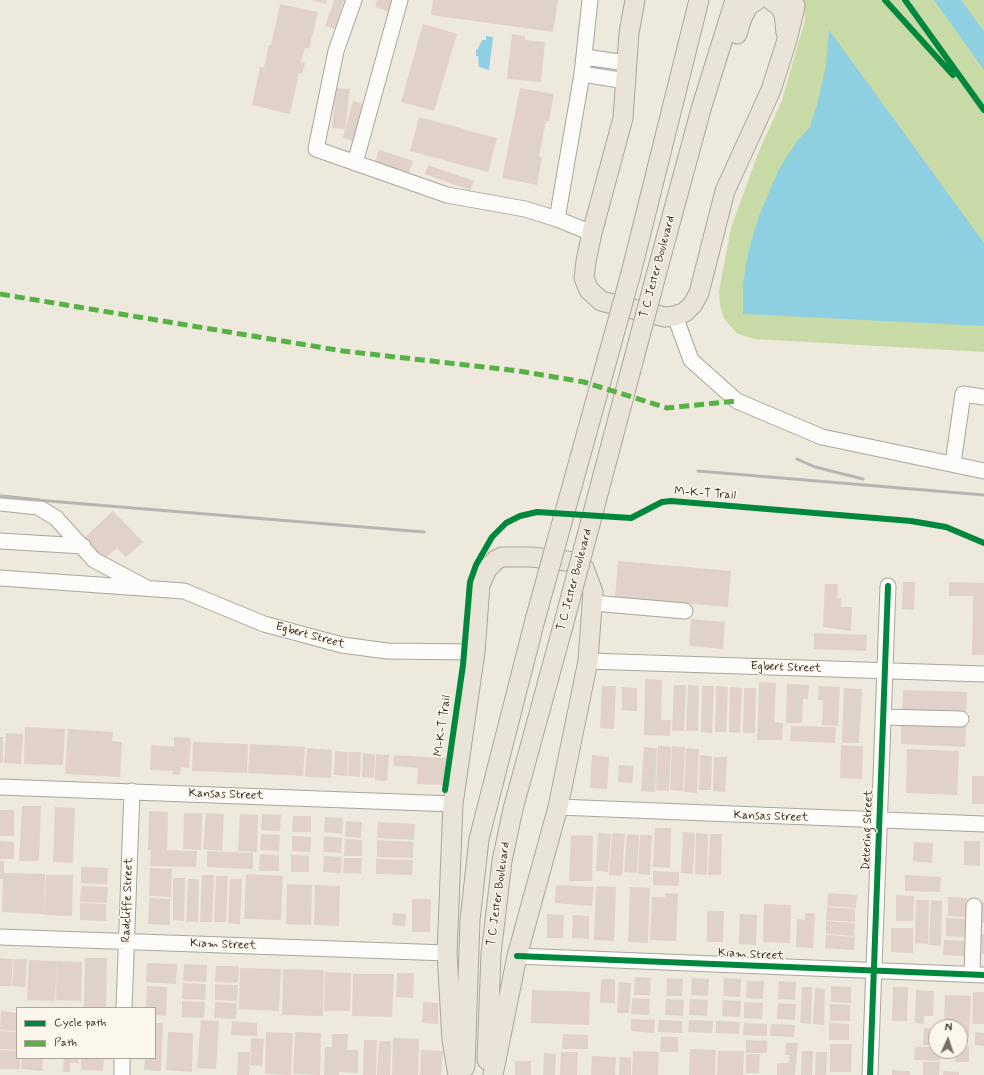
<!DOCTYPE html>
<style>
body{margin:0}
#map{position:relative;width:984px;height:1075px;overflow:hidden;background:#eee9dd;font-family:Mynerve,sans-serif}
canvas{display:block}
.legend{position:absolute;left:16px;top:1007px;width:140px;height:52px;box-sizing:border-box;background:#fbf7ec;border:1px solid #aea59a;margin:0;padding:5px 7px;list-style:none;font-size:12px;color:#3b2a1e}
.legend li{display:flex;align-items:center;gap:8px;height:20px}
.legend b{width:20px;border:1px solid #aea59a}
.north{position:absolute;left:928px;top:1019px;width:40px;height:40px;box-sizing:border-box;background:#fbf7ec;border:1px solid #aea59a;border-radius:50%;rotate:3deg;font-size:11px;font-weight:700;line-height:16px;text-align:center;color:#3b2a1e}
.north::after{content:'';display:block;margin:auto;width:14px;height:18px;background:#7a6d61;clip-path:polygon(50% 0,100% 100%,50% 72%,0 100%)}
</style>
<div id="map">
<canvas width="984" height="1075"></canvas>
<ul class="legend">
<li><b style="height:5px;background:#00873e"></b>Cycle path</li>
<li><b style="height:5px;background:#57b245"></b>Path</li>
</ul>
<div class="north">N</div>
</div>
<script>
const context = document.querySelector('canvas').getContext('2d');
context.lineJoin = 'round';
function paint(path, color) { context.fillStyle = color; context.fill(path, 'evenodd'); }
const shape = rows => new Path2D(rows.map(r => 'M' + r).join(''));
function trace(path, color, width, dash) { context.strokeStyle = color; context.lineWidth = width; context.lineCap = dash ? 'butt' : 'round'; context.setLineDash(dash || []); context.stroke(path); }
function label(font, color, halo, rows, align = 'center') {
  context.font = font + ' Mynerve,sans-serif'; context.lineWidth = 3; context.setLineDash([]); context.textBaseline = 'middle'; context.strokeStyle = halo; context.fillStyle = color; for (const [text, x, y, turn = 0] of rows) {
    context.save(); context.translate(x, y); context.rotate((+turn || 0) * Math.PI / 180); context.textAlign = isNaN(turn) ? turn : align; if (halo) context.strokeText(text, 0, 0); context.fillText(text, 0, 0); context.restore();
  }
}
const green = shape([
 [804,0,984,0,984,352,754,339,736,333,724,318,720,305,719,291,731,228,759,151,782,100,805,20]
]);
const water = shape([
 [934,0,961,0,984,31,984,70],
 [829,30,984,243,984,326,743,314,743,284,748,253,759,216,778,171,797,141,810,127,818,101,826,66],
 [486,36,493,37,489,70,479,67,478,56,476,56,476,49,478,49,482,40,486,40]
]);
const building = shape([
 [312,0,327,0,326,4],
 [334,0,344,0,335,29,325,26],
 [377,0,392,0,389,12,375,7],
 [433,0,558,0,553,32,431,15],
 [280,4,318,12,309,49,305,48,301,62,305,63,302,74,299,73,290,114,252,105,260,67,264,68,269,45,271,45],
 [423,24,457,34,434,111,401,102],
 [512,34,525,36,525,40,545,42,541,82,507,79],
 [336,88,350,89,345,129,353,101,363,104,353,141,343,138,345,129,332,128],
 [520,88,554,94,549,121,546,121,539,156,542,157,537,185,502,178],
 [419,117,497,138,488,172,410,151],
 [379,150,413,161,409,173,375,162],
 [428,165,474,181,470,190,425,174],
 [113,511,143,542,126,557,117,548,104,559,84,538],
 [618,561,731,571,728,607,615,597],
 [903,582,915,582,914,610,902,609],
 [949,582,984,583,984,655,972,655,973,596,949,596],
 [825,584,838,584,837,598,841,598,841,607,852,607,851,631,823,627],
 [691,619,725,622,723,649,689,646],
 [814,633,867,635,866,651,814,649],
 [645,679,662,680,661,720,671,720,670,736,644,735],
 [759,682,776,683,774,722,783,723,782,740,757,740],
 [787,684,809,685,808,699,803,699,802,723,786,723],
 [674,685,686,685,684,731,672,731],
 [688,685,699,686,698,731,686,731],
 [602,686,616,686,614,729,600,728],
 [702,686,714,686,712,733,701,732],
 [716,686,728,687,726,732,715,732],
 [819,686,840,687,838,726,822,725,823,700,818,700],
 [622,687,637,688,637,711,622,710],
 [730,687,742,688,740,733,729,732],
 [744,688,756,688,755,733,743,733],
 [844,688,862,689,859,743,842,743],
 [903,690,967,692,966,714,902,711],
 [901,723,966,725,965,747,901,744],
 [791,726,836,727,835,743,790,741],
 [25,727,65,729,63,765,24,764],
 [68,729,113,732,112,741,122,742,120,777,65,774],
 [6,733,23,734,21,764,4,763],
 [0,737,3,737,3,763,0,763],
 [174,737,191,738,189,768,181,767,180,775,172,774,173,771,150,770,151,745,174,747],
 [193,742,248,744,247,773,192,771],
 [250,744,305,747,303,776,248,773],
 [841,745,863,746,862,779,840,778],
 [658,746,671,747,669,791,656,790],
 [672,746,685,747,683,791,670,790],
 [644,747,657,748,655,792,641,791],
 [307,748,332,750,331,778,305,777],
 [686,748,699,749,697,793,684,792],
 [907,749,959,751,957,795,906,793],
 [335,751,348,752,347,776,334,775],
 [349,752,361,752,360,777,348,776],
 [363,753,375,754,374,778,362,777],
 [376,754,389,755,387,781,375,780],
 [394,755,446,758,444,785,417,784,418,768,393,766],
 [592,755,609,757,607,789,590,788],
 [700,755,712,756,711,790,699,790],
 [714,757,727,757,725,792,713,791],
 [619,765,634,766,632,783,618,782],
 [972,776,984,776,984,804,972,804],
 [22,806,41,806,39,861,19,861],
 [55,807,75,808,73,863,53,862],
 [0,810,14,810,14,836,0,836],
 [149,811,168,812,167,850,197,851,196,867,150,866,151,850,148,850],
 [184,813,202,813,201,850,183,849],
 [206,813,224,814,222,851,203,849],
 [240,814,258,815,257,852,238,851],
 [262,814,281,815,280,831,261,830],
 [293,816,311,816,311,832,292,832],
 [325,817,343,818,342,834,324,832],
 [346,821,362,822,361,838,345,837],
 [378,822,415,824,414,840,377,838],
 [655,828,671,828,670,868,653,867],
 [683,832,695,833,693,874,681,873],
 [598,833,611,834,608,872,596,871],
 [612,833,625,834,622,876,609,875],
 [696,833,708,834,707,875,695,874],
 [261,834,280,835,279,851,260,850],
 [627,834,639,835,637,873,624,872],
 [710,834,722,834,721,875,708,875],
 [571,835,593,836,592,881,569,881],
 [640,835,652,835,650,875,638,874],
 [292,836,311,837,310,852,292,851],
 [324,836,342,838,341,853,323,852],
 [345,839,362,840,362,856,344,856],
 [377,840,413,842,413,858,377,857],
 [0,841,14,842,14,859,0,859],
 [964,841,980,841,980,866,964,865],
 [914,842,933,843,932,863,913,861],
 [207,851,253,853,253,869,207,867],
 [260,854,279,855,279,871,259,871],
 [291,855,309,856,309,872,291,872],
 [324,856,342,857,341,873,323,872],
 [344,858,362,858,361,874,343,873],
 [376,859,413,860,412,875,376,874],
 [0,861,4,861,4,873,45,874,44,914,2,912,3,879,0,879],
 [81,867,108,868,107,884,81,883],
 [150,868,172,869,171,897,149,896],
 [653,871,679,872,679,886,653,885],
 [246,874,283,876,281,920,244,919],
 [46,875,73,875,72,916,44,915],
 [202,875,214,875,212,922,200,922],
 [905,875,941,877,940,892,905,891],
 [216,876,228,876,226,922,214,922],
 [173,878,185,878,184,921,173,920],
 [188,879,199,879,198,922,186,922],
 [230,879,242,879,240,924,228,923],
 [287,884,312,885,311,925,286,924],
 [315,885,340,886,339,926,314,925],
 [556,885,594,887,592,906,555,903],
 [81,886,108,887,107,903,80,902],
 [596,886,616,887,614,941,594,940],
 [630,887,650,888,648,943,628,942],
 [665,893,678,894,676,941,650,940,652,897,665,897],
 [828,893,857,895,856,908,827,906],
 [896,895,914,896,913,921,896,921],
 [948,897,967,898,966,917,948,916],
 [149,898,170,899,170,925,148,924],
 [412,899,431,899,430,932,412,932],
 [916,900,929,900,928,944,915,943],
 [931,900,942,901,941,946,929,945],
 [976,902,984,902,984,923,976,922],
 [80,903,106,904,106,921,80,920],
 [764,904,791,905,790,943,763,942],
 [827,907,855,909,855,922,826,920],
 [707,911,724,911,723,942,707,942],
 [393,913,406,914,405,926,392,925],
 [805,913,815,913,813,948,796,947,797,919,805,920],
 [547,914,564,915,563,938,547,938],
 [740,914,757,915,756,945,739,944],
 [573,915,589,916,589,939,572,938],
 [946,918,967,919,966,937,946,936],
 [826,921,855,923,854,936,826,934],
 [891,928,913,928,913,953,891,952],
 [975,934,984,934,984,954,974,953],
 [826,935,855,937,854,950,825,948],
 [944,940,966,941,965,956,943,955],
 [0,958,13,959,11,986,0,986],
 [85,958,107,958,106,1008,84,1008],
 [14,959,27,959,25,987,12,986],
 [29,960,57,961,55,1001,27,1000],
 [57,961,82,962,81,1001,56,1000],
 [147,963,177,964,176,984,146,982],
 [184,964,207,965,206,982,183,981],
 [216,966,239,966,238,983,215,982],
 [240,968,281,969,279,1011,239,1009],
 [283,969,324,970,323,1016,282,1015],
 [325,972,351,973,350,1011,324,1011],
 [397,973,414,973,413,998,396,997],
 [353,974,394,974,392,1017,352,1016],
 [635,977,651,978,650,995,634,995],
 [667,978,683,979,682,996,666,996],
 [692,978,709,979,708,996,691,995],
 [724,978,741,979,740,997,723,996],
 [601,979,615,979,615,1003,600,1003],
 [747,981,764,981,763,999,746,998],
 [779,981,796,982,795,1000,778,999],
 [619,982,631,983,629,1013,617,1013],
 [183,983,206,984,205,1000,182,999],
 [215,984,238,985,237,1001,215,1000],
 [147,986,167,987,166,1016,155,1015,155,1008,146,1008],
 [831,986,851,987,851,1003,831,1002],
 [802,987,812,987,811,1024,800,1023],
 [893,987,908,987,907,1021,892,1021],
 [815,988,825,989,824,1025,813,1024],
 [532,990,590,992,589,1025,531,1023],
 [916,990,934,991,933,1016,924,1016,924,1024,915,1023],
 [973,992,984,992,984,1024,972,1024],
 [945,995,971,996,969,1038,960,1038,960,1027,944,1027],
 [632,998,650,999,649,1015,631,1014],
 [666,999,684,1000,683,1016,665,1015],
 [690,999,708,1000,707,1016,689,1015],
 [723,1000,741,1001,740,1017,722,1016],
 [182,1001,205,1002,204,1018,182,1017],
 [215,1002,237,1003,236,1019,214,1018],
 [423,1002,438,1003,438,1024,422,1023],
 [744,1002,763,1003,762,1019,744,1018],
 [778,1003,796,1004,795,1020,777,1019],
 [830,1004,850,1005,850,1021,830,1021],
 [1,1011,17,1013,17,1031,0,1030],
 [631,1019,655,1020,654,1033,631,1031],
 [201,1020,219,1021,216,1069,197,1068],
 [659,1020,682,1021,682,1033,658,1032],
 [689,1020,713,1021,712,1033,688,1032],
 [232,1021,257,1023,257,1036,231,1035],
 [716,1021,740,1022,739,1034,716,1033],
 [155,1023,163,1023,161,1071,144,1070,145,1058,155,1058],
 [744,1023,767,1024,767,1036,743,1035],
 [829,1023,849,1024,849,1040,829,1040],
 [771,1024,795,1025,794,1037,770,1036],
 [924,1028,936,1029,936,1045,923,1045],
 [0,1031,17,1032,17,1050,0,1049],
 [168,1032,193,1033,192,1072,166,1070],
 [266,1032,293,1033,291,1075,265,1074],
 [295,1032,321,1033,320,1075,293,1074],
 [975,1032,984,1033,984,1046,975,1045],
 [332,1034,348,1034,347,1050,358,1050,358,1073,339,1072,339,1075,324,1075,325,1047,332,1047],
 [563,1034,588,1035,588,1049,562,1049],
 [661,1037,678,1037,678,1052,660,1052],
 [251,1038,264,1039,262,1066,250,1065],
 [393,1038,419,1039,418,1075,392,1075],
 [364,1040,377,1040,376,1075,363,1075],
 [746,1040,767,1041,767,1053,746,1053],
 [379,1041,391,1041,390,1075,377,1075],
 [786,1043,798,1043,795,1075,777,1075,777,1063,789,1063,789,1055,785,1055],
 [830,1044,852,1044,851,1072,830,1072],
 [915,1047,936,1047,936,1051,940,1051,940,1061,914,1060],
 [960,1047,969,1047,969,1062,955,1062,955,1051,960,1051],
 [690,1049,716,1050,715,1075,689,1075],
 [0,1050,17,1051,17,1058,20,1058,20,1069,0,1069],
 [421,1050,443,1051,441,1075,420,1075],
 [633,1051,659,1052,658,1075,632,1075],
 [718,1051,744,1051,743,1075,717,1075],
 [802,1051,813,1051,812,1075,801,1075],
 [238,1052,250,1052,249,1075,237,1075],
 [561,1052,578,1052,577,1075,560,1075],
 [816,1052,827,1052,826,1075,815,1075],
 [544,1053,556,1054,555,1075,543,1075],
 [746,1054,760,1054,759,1073,746,1073],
 [592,1056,616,1057,615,1075,591,1075],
 [620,1057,631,1058,631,1075,619,1075],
 [22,1058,43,1058,42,1071,21,1069],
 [64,1058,79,1058,79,1063,70,1063,70,1072,63,1072],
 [81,1058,104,1058,103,1071,81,1070],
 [515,1061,531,1061,531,1075,515,1075],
 [923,1062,940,1062,939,1075,923,1075],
 [892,1070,910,1071,910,1075,892,1075],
 [943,1071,959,1072,959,1075,943,1075]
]);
const minor = shape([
 [354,0,336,51,316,149,447,195,525,209,557,219,582,74,590,0],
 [584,57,627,63],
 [582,74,626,81],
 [355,163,400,0],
 [557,219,592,233],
 [675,316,691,360,737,401,822,437,984,471],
 [953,463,963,394,984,397],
 [0,503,38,507,56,518,94,560,145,587],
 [0,541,83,546],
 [0,578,184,591,264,624,342,645,387,651,475,652],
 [593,603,685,611],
 [588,661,984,674],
 [883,717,961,719],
 [0,787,453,804],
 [558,807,984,824],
 [0,937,447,953],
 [517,956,984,975],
 [972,974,974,906],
 [124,1008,132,791],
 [122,1075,122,1058],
 [870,1075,888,586]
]);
const major = shape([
 [635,0,629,33,623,118,592,233,586,261,584,278,589,290,601,301,665,317,675,316,685,312,693,304,699,293,725,191,771,90,787,40,795,6,792,0],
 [771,0,780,7,784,14,786,33],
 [737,34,742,18,748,6,757,0],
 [631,273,699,0],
 [655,279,701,109,735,0],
 [487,1060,491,954,502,861,513,809,563,626],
 [465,1067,470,920,479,839,535,620],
 [458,1075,452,1040,447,953,453,804,475,652,480,585,487,569,496,560,502,557,531,557,575,562,584,568,593,592,588,661,558,807,517,956,493,1075]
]);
const rail = shape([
 [797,459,815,467,863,479],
 [698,471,984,495],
 [0,497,424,532]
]);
const majorBridge = shape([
 [535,620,631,273],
 [563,626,655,279]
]);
const quiet = shape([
 [0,294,343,351,519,371,584,382,667,408,737,401]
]);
const cycleway = shape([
 [885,0,953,75],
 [905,0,984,110],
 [445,790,463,665,470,582,476,565,492,537,506,523,520,516,537,512,631,518,662,502,671,501,911,521,946,527,984,543],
 [517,956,984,975],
 [870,1075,888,586]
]);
const streetNames = [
 ["T C Jester Boulevard",658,267,-75],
 ["M-K-T Trail",705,494,4],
 ["T C Jester Boulevard",575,580,-75],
 ["Egbert Street",310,636,15],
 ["Egbert Street",786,668,2],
 ["M-K-T Trail",443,726,-82],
 ["Kansas Street",226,795,2],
 ["Kansas Street",771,817,2],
 ["Detering Street",868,830,-88],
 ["T C Jester Boulevard",499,894,-82],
 ["Radcliffe Street",128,900,-88],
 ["Kiam Street",223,945,2],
 ["Kiam Street",751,955,3]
];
paint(green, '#c8dba7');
paint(water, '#8fcfe2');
paint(building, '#e1d2c9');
trace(minor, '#aaa59d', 17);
trace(major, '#aaa59d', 21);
trace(minor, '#fcfcfa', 15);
trace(major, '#eae3d7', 19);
trace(rail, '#b7b4b1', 3);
trace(majorBridge, '#aaa59d', 21, []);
trace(majorBridge, '#eae3d7', 19);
trace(quiet, '#57b245', 5, [10, 5]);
trace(cycleway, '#00873e', 6);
label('12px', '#3b2a1e', '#fbf7ec', streetNames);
</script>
